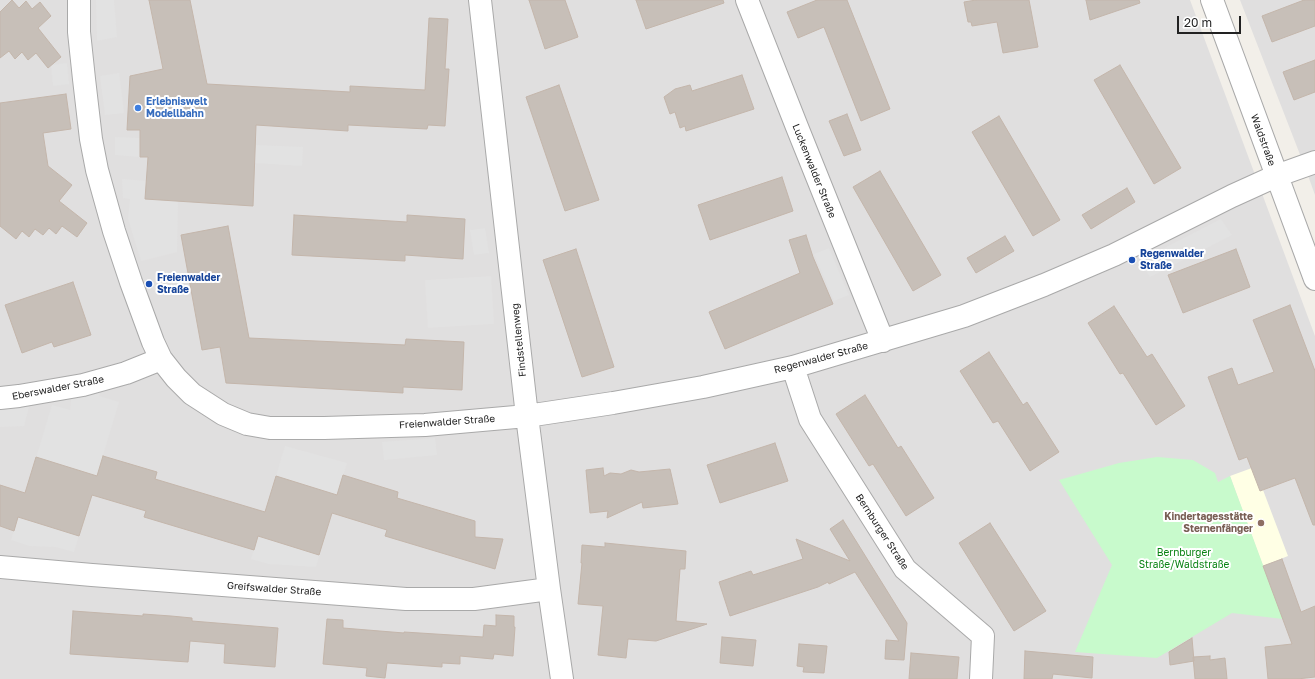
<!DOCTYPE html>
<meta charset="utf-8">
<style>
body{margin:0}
#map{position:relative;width:1315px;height:679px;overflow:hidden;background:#f2efe9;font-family:"Golos Text",sans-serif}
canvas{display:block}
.scale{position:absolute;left:1177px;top:16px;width:64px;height:18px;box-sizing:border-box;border:2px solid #222;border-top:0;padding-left:5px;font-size:12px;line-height:14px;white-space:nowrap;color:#222;-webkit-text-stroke:3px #fff;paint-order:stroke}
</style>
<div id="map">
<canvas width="1315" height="679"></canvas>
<div class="scale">20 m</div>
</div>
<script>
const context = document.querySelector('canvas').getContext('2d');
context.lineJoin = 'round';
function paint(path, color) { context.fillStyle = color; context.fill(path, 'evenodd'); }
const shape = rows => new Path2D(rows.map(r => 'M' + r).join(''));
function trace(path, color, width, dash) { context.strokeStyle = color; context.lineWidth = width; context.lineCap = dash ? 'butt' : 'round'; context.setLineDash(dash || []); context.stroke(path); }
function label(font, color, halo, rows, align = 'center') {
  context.font = font + ' "Golos Text",sans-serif'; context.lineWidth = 4; context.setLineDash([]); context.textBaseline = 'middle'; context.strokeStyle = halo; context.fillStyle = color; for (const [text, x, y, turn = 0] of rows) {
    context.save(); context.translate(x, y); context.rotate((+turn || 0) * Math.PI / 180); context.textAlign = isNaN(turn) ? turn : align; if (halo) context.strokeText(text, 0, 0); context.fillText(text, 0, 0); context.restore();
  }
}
const residential = shape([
 [0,0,1190,0,1315,336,1315,606,1301,612,1315,658,1315,679,0,679],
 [1240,0,1315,0,1315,195,1306,170]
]);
const education = shape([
 [1315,445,1313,470,1263,490,1288,556,1263,566,1230,476]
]);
const park = shape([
 [1157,457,1193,460,1215,473,1218,482,1230,476,1283,619,1232,613,1157,658,1075,652,1112,565,1059,480,1119,463]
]);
const parking = shape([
 [96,0,114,0,117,37,97,41],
 [67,63,69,84,53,86,51,65],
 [119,73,124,113,105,115,100,76],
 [115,137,140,138,140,157,115,155],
 [256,145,303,147,302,166,255,163],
 [122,179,146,181,145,199,178,201,177,252,141,261,128,219,130,199,123,198],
 [1221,219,1232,235,1150,277,1139,261],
 [485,228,489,253,474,255,470,230],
 [829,248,849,295,834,301,814,254],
 [491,276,494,324,428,328,425,280],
 [100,392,99,396,119,402,74,552,56,547,29,546,11,540,52,405,70,410,71,402,71,399],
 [29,407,24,426,0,427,0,408],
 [435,438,437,455,384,460,382,442],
 [285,446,347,463,316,567,269,564,251,559]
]);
const building = shape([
 [12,0,19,8,26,1,32,9,40,2,51,16,38,28,61,57,48,68,36,53,28,60,22,52,15,59,9,51,0,58,0,12,12,0],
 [149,0,190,0,207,84,350,92,350,86,425,90,429,18,448,19,445,69,449,69,445,126,428,125,427,129,348,125,348,131,256,125,253,206,145,199,148,157,140,157,140,130,127,130,130,76,163,69,149,0],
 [529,0,565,0,578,37,545,49,529,0],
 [636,0,723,0,724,3,646,29,636,0],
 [817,0,847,0,890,109,861,121,824,27,798,38,787,12,817,0],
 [976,0,1029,0,1038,47,1003,53,997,22,972,26,971,22,968,22,964,2,976,0],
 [1086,0,1139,0,1140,3,1090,20,1086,0],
 [1304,0,1315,0,1315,26,1272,42,1262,16,1304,0],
 [1315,60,1315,92,1294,100,1283,72,1315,60],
 [1120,65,1181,168,1154,184,1094,80,1120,65],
 [742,75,754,109,686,131,685,126,680,128,675,112,670,114,664,97,675,89,690,85,692,91,742,75],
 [559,85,599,200,565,211,526,97,559,85],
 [66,94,71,129,43,133,48,166,72,185,59,201,87,223,77,237,62,226,56,234,49,228,43,235,35,229,29,237,22,231,16,239,0,226,0,103,66,94],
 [847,114,861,150,844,156,829,121,847,114],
 [999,116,1060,220,1033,236,972,132,999,116],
 [880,171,941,275,913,291,853,187,880,171],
 [782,177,793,211,710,240,698,205,782,177],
 [1127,188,1135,202,1091,229,1082,215,1127,188],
 [294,215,407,222,407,215,465,219,463,259,405,255,405,261,292,255,294,215],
 [228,226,249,338,405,345,406,339,464,342,462,390,403,387,403,393,226,383,220,347,202,350,181,235,228,226],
 [806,235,813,257,833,304,725,349,709,312,800,273,789,240,806,235],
 [1005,236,1014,251,976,273,967,258,1005,236],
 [576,249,614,367,582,377,543,260,576,249],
 [1236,249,1250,287,1183,313,1168,275,1236,249],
 [73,282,91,335,54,347,52,342,22,353,5,305,73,282],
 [1290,305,1315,371,1315,525,1313,525,1295,478,1260,491,1247,457,1239,460,1208,377,1232,368,1238,385,1274,372,1253,320,1290,305],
 [1114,306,1147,357,1152,354,1185,406,1156,425,1123,373,1120,374,1088,323,1114,306],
 [989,352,1023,405,1027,402,1059,452,1030,471,998,421,993,423,960,371,989,352],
 [865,395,898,448,901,446,934,498,906,516,873,464,869,466,836,414,865,395],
 [775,443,788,481,720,503,707,465,775,443],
 [103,456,157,472,155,479,265,512,276,476,337,495,343,475,398,492,397,498,475,521,475,537,503,539,495,569,385,536,387,530,332,513,319,555,258,536,254,550,144,517,146,511,92,495,79,536,18,517,14,531,0,526,0,485,25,493,36,457,97,476,103,456],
 [603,468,604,476,610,473,621,474,631,470,639,472,670,469,678,504,643,508,642,502,607,518,608,511,590,513,586,470,603,468],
 [843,520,907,623,904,660,885,659,886,640,899,641,855,572,829,584,828,582,818,587,730,616,719,582,751,571,753,575,803,559,796,539,850,561,830,529,843,520],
 [990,523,1046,611,1014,631,959,543,990,523],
 [605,543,686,551,685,569,680,569,676,621,707,624,656,641,628,639,626,658,598,655,603,606,578,604,582,563,581,563,582,545,605,547,605,543],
 [1282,559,1301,612,1315,606,1315,677,1297,679,1268,679,1265,647,1292,644,1263,566,1282,559],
 [73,611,143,616,143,614,171,616,192,618,192,621,278,628,275,667,224,663,225,644,190,641,188,662,70,654,73,611],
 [496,615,514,616,514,627,515,627,513,656,494,654,493,659,460,656,460,664,442,663,442,667,387,663,385,678,366,676,367,668,323,664,327,619,343,620,343,628,404,633,404,632,483,637,484,625,496,626,496,615],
 [722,637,756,640,753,666,720,663,722,637],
 [1192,638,1194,661,1170,665,1169,652,1192,638],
 [799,644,827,646,824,673,803,672,804,667,797,666,799,644],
 [1025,651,1093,657,1092,678,1053,674,1052,679,1024,679,1025,651],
 [911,653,959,657,957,679,909,679,911,653],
 [1210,656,1210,660,1225,658,1227,679,1195,679,1193,657,1210,656]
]);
const minor = shape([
 [79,0,79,32,84,79,91,139,97,170,114,231,131,282,153,342,161,359,176,378,192,394,223,414,247,424,270,428,324,428,425,425,527,416,613,403,703,387,793,367,964,316,1044,285,1114,255,1232,196,1276,176,1315,162],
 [480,0,527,416,549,589,562,679],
 [747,0,797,127,883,341],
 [1212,0,1315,279],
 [793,367,810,419,905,569,983,636,981,679],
 [0,398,19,396,83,385,126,373,161,359],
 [0,567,92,575,406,599,474,599,549,589]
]);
const markers = [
 [138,108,4,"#3f7fe0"],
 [1132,260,4,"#1a4fb4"],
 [149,284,4,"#1a4fb4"],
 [1261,523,4,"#8d6e63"]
];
const shopNames = [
 ["Erlebniswelt",146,102],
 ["Modellbahn",146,114]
];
const streetNames = [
 ["Waldstraße",1263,140,70],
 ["Luckenwalder Straße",814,171,68],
 ["Findstellenweg",519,340,-96],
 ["Regenwalder Straße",821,358,-15],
 ["Eberswalder Straße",58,388,-11],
 ["Freienwalder Straße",447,422,-4],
 ["Bernburger Straße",882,532,57],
 ["Greifswalder Straße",274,589,4]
];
const transitNames = [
 ["Regenwalder",1140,254],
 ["Straße",1140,266],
 ["Freienwalder",157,278],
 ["Straße",157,290]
];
const educationNames = [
 ["Kindertagesstätte",1253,517],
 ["Sternenfänger",1253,529]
];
const parkNames = [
 ["Bernburger",1184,553],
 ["Straße/Waldstraße",1184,565]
];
paint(residential, '#e0dfdf');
paint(education, '#ffffe5');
paint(park, '#c8facc');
paint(parking, '#e2e2e2');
paint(building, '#c7bfb8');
trace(building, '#c4b6ab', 1);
trace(minor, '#a9a9a9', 24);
trace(minor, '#fff', 22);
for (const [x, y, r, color] of markers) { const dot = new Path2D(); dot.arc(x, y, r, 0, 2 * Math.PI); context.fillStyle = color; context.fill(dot); trace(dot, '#fff', 1.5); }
label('bold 10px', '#366cbe', '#fff', shopNames, 'left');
label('10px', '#222', '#fff', streetNames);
label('bold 10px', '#164399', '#fff', transitNames, 'left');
label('bold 10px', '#785e54', '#fff', educationNames, 'right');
label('10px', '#0c8416', '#fff', parkNames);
</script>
